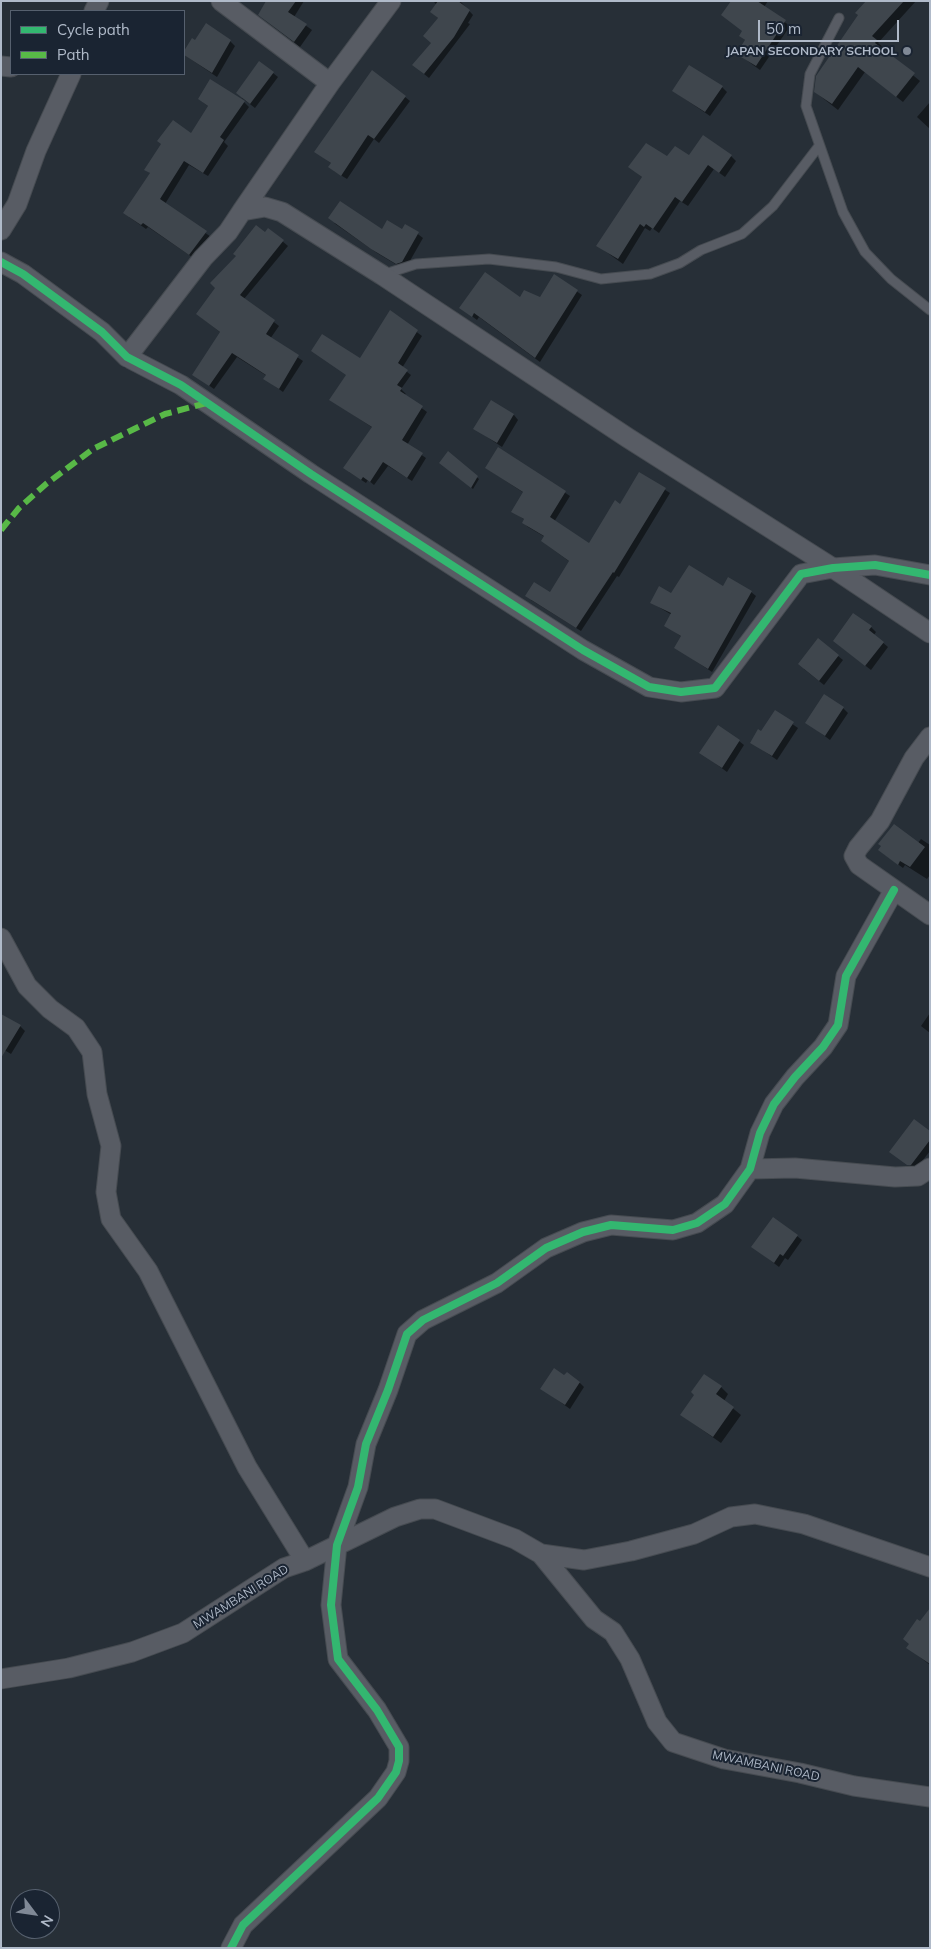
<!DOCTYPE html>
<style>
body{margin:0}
#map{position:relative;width:931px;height:1949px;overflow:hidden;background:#272f37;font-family:Mulish,sans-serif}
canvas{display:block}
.frame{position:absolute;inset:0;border:2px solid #b0bac9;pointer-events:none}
.legend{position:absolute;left:10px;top:10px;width:175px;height:65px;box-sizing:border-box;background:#1a2432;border:1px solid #56606e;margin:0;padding:6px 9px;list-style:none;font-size:15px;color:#b0bac9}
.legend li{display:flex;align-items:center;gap:10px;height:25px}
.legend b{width:25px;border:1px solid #56606e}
.north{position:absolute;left:10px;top:1889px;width:50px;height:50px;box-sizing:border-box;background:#1a2432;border:1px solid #56606e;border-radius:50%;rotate:121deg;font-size:14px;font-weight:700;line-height:20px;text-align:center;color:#b0bac9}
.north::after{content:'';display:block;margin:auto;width:18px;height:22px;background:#808996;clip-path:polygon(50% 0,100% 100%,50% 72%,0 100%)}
.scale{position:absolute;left:758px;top:20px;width:141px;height:22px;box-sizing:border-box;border:2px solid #b0bac9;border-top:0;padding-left:6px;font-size:15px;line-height:18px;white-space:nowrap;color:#b0bac9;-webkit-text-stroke:4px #1a2432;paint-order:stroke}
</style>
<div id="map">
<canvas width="931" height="1949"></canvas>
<div class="frame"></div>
<ul class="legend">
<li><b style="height:6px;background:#33b770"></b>Cycle path</li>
<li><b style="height:6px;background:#58b947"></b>Path</li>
</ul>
<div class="north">N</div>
<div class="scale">50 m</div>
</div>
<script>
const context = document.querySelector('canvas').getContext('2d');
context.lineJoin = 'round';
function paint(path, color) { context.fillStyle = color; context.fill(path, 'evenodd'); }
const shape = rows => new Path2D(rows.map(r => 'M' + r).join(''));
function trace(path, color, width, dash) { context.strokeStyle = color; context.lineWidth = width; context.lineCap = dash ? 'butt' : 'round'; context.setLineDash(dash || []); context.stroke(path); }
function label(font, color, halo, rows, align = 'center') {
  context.font = font + ' Mulish,sans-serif'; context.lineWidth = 4; context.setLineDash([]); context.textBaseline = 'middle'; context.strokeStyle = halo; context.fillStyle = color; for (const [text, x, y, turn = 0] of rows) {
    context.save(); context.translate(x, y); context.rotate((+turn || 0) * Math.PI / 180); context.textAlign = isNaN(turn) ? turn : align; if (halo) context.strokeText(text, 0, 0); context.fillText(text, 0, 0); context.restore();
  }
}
const shadow = shape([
 [267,1,304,1,294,17,312,30,300,47,265,20],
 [433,1,460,1,473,15,468,23,470,24,429,78,419,70,432,43,439,19,431,12,437,5],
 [732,1,768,1,764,7,790,26,760,70,738,54,746,41,740,36,743,32],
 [867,1,916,1,878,43,883,47,881,49,920,81,903,102,865,72,838,110,815,92],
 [230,41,235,46,217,77,186,56],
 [273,73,278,77,255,108,242,98],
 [722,87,727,92,710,116,679,95],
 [405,97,410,101,379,143,374,139,347,179,334,171,332,164,316,152],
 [199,99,244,102,249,107,224,142,228,146,208,176,189,165,165,204,211,237,195,259,148,227,146,229,129,217,151,174,146,169,191,134,209,107],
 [930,102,930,129,917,117],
 [731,156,736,161,725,177,714,169,688,206,680,201,659,233,652,228,650,231,645,228,623,264,598,246,643,178,630,167,668,158],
 [334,223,382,231,403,230,406,225,423,238,407,266,402,268,377,253],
 [269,230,288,246,244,299,279,326,270,339,303,361,283,392,265,379,267,376,237,357,214,389,194,375,221,333,202,318],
 [554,276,582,295,540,362,479,317,477,320,461,308,540,298],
 [390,312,422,336,402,368,411,375,401,389,406,394,404,395,427,412,407,445,426,458,412,481,388,466,374,485,368,480,366,483,349,472,373,428,331,400,347,375,312,351,360,360],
 [514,415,518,420,502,447,475,429],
 [498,449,570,496,554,522,589,544,621,506,640,474,670,493,619,577,617,576,581,631,531,600,550,594,570,562,547,545,543,541,545,537,528,527,524,523,525,520,513,512,524,493,486,468],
 [448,453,479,479,473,489,443,465],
 [724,588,751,592,756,596,712,672,676,648,682,637,666,626,672,615,652,603,671,595],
 [853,615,871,627,876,632,874,635,888,647,871,670,840,646],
 [838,656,843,660,824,685,804,669],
 [843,708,848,713,830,740,806,722],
 [775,712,798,728,777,760,751,742,761,733],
 [739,741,744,745,727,772,701,753],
 [921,839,930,845,930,875,927,879,905,865,903,868,884,854,918,843],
 [930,1013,930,1033,921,1026],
 [20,1026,25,1031,11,1054,1,1048],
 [930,1133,930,1151,916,1169,896,1156],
 [797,1236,802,1240,788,1260,785,1258,779,1267,758,1251],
 [565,1377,580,1383,584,1387,570,1409,542,1389],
 [721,1387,728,1394,724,1401,741,1415,721,1443,681,1415],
 [930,1613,930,1665,908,1648,920,1623]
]);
const building = shape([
 [266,1,296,1,288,12,307,24,294,42,258,15],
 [438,1,458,1,470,10,454,37,424,74,412,65,431,43,423,36,438,18,430,12],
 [731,1,757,1,786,20,756,66,736,54,745,40,739,36,742,31,721,15],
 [866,1,904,1,872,36,877,40,875,43,915,73,896,97,858,67,832,104,814,92,816,76,858,15,855,13],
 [206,23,231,40,212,73,184,55,184,51,192,38,195,40],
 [259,61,274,72,250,104,236,93],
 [689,65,723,86,705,112,672,91],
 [372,70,406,96,374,139,368,135,341,176,328,167,331,163,314,152],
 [210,79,245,101,220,137,224,140,203,173,184,161,160,199,207,231,189,255,143,223,141,225,123,213,150,173,144,170,161,144,157,141,173,120,191,133,208,106,198,99],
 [703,135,732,155,719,173,708,165,682,202,675,197,653,229,646,224,644,227,640,224,618,259,596,246,642,177,628,167,646,143,667,156,675,146,689,155],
 [340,201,382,229,387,220,402,229,405,224,419,232,402,262,396,264,371,249,328,218],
 [256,225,265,232,268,228,284,240,240,295,275,320,266,334,299,355,279,389,263,379,266,375,232,353,209,386,192,375,220,332,196,314,215,288,210,283,236,256,233,254],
 [485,272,520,297,524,290,540,297,554,274,578,290,535,358,474,313,472,317,459,308],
 [390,310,418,330,398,363,408,370,397,385,402,388,400,391,423,406,402,440,423,453,407,478,383,462,370,482,363,477,361,480,343,468,372,427,329,400,346,375,311,351,322,334,360,358],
 [491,400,514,414,497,443,473,429],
 [498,447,566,491,550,517,589,543,615,500,620,504,639,472,666,488,614,573,613,572,576,628,525,596,534,582,550,592,569,561,541,541,544,536,522,523,524,519,511,512,523,492,485,468],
 [448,451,478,476,471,488,439,463],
 [689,565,723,586,728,577,752,591,708,669,674,648,681,636,664,626,671,613,650,603,659,586,671,593],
 [853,613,872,626,869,630,884,642,865,666,833,641],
 [818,638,839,655,819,681,798,664],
 [824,694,844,707,825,736,805,723],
 [775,710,794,722,772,756,750,743,758,729,761,731],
 [718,725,740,740,722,768,699,753],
 [894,824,925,847,910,867,900,861,898,865,878,850,881,846,878,844],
 [1,1014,21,1025,1,1058],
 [914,1119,930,1131,930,1140,911,1165,907,1165,889,1152],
 [773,1217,798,1235,783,1256,780,1254,774,1263,751,1247],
 [554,1368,564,1375,567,1372,580,1382,565,1405,540,1389],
 [704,1374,722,1386,716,1394,734,1407,713,1437,680,1415,694,1395,691,1392],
 [930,1608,930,1664,906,1648,909,1644,903,1639,917,1619,920,1621]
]);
const lane = shape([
 [839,18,810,74,806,106,843,212,865,252,891,279,930,310],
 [382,275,416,264,489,259,556,267,601,279,650,274,680,263,701,250,742,234,773,206,819,146]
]);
const street = shape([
 [221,1,330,83],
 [94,11,99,1],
 [1,66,11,67],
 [242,211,330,83,391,1],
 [1,230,17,204,36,151,71,74],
 [1,262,23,274,102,332,127,357,181,385,311,474,583,650,649,687,681,692,715,688,801,574,833,568,875,565,930,575],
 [127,357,203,258,228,232,242,211,265,207,282,212,382,275,628,438,833,568,930,633],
 [930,737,914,758,880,821,858,848,854,856,859,865,930,915],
 [1,938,27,986,50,1009,76,1028,92,1052,97,1094,111,1146,106,1192,111,1219,148,1271,247,1467,305,1561],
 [750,1169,795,1168,895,1177,918,1176,930,1168],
 [541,1554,584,1560,631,1551,694,1534,731,1517,755,1514,804,1524,930,1567],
 [1,1679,69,1668,132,1652,183,1633,284,1568,305,1561,395,1517,420,1509,435,1509,515,1539,541,1554,594,1619,613,1632,630,1659,657,1722,673,1742,724,1759,800,1773,854,1786,930,1797],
 [231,1948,243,1925,378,1798,396,1772,399,1761,399,1747,377,1710,338,1659,331,1605,337,1545,358,1487,366,1444,388,1390,407,1334,423,1320,497,1283,546,1248,583,1232,611,1225,673,1230,697,1223,725,1204,750,1169,760,1133,774,1104,795,1077,823,1047,838,1025,846,976,894,890]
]);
const quiet = shape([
 [1,530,19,508,46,484,93,449,165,414,207,403]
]);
const cycleway = shape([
 [1,262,23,274,102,332,127,357,181,385,311,474,583,650,649,687,681,692,715,688,801,574,833,568,875,565,930,575],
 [231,1948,243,1925,378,1798,396,1772,399,1761,399,1747,377,1710,338,1659,331,1605,337,1545,358,1487,366,1444,388,1390,407,1334,423,1320,497,1283,546,1248,583,1232,611,1225,673,1230,697,1223,725,1204,750,1169,760,1133,774,1104,795,1077,823,1047,838,1025,846,976,894,890]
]);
const markers = [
 [907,51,5,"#808996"]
];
const poiNames = [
 ["JAPAN SECONDARY SCHOOL",897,51]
];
const streetNames = [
 ["MWAMBANI ROAD",241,1597,-32],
 ["MWAMBANI ROAD",766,1766,12]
];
paint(shadow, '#0007');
paint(building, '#3f464d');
trace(lane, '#464b51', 11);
trace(street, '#464b51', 21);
trace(lane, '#585c64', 9);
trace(street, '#585c64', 19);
trace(quiet, '#58b947', 6, [12, 6]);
trace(cycleway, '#33b770', 8);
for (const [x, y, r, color] of markers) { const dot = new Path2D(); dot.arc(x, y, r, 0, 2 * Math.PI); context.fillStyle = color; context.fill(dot); trace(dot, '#1a2432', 2); }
label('bold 12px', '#b0bac9', '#1a2432', poiNames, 'right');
label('12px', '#b0bac9', '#1a2432', streetNames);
</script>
